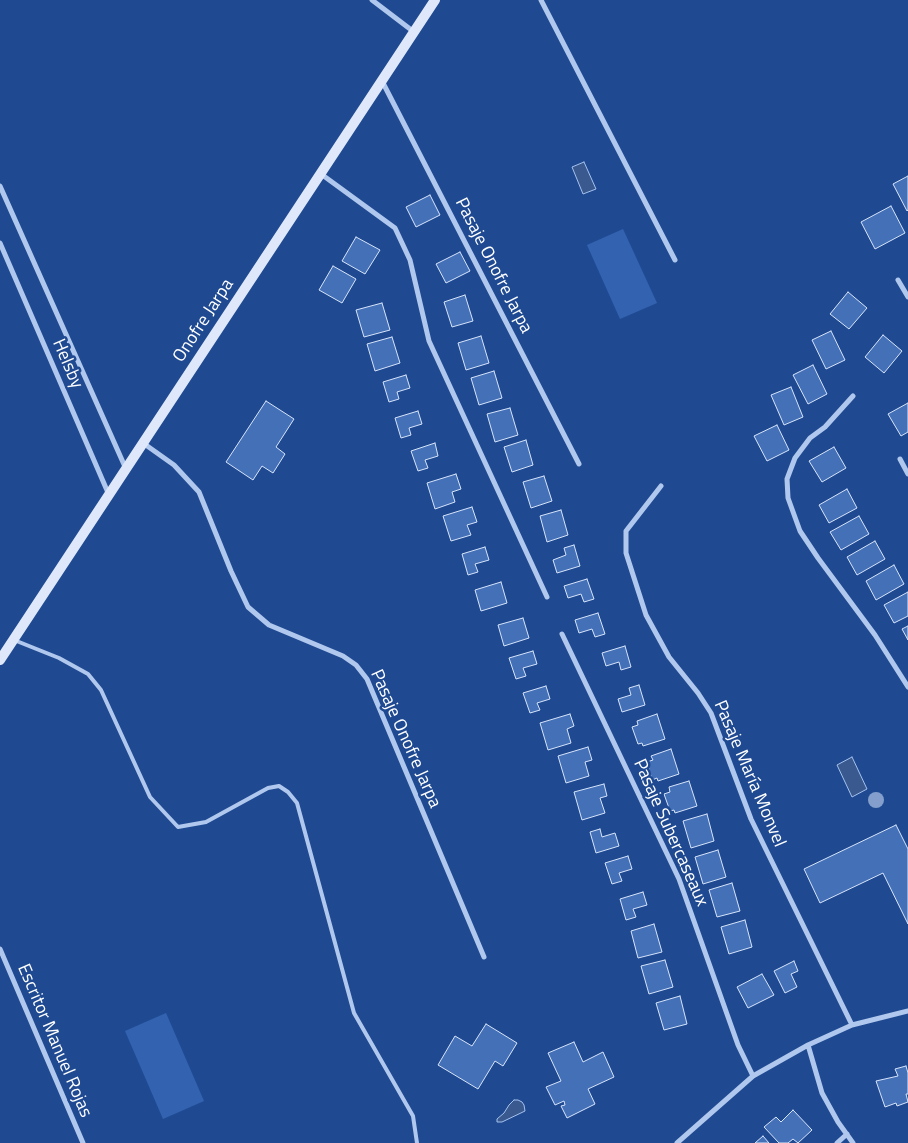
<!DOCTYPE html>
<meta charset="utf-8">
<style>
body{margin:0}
canvas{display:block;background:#1f4a92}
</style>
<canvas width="908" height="1143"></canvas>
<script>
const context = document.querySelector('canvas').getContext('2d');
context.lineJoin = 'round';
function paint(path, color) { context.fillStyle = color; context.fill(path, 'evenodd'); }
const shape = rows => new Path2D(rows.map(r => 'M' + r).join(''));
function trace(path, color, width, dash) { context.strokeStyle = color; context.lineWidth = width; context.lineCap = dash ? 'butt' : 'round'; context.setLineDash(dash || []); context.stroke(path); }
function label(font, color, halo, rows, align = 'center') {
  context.font = font + ' "Titillium Web",sans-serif'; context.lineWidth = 5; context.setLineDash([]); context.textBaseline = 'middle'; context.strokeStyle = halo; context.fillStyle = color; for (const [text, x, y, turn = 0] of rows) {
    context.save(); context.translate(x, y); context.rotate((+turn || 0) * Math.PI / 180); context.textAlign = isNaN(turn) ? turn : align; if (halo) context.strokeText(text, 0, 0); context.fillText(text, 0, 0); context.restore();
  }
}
const green = shape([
 [623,229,657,303,620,319,587,245],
 [166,1013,204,1101,163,1119,125,1031]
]);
const water = shape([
 [584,162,596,189,583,194,572,167,584,162],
 [852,757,867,789,852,797,837,765,852,757],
 [514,1100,518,1100,522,1102,524,1105,525,1111,502,1122,497,1122,497,1119,504,1113,509,1105,514,1100]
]);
const building = shape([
 [908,176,908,210,907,211,893,184,908,176],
 [430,195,440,215,416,227,406,207,430,195],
 [891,206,905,233,875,249,861,222,891,206],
 [356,237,380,250,365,274,342,261,356,237],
 [460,252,470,271,446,283,436,264,460,252],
 [333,266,356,279,342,303,319,290,333,266],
 [848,292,867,308,849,329,830,314,848,292],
 [465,295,473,321,452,327,444,302,465,295],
 [382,303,390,330,364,337,356,310,382,303],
 [831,331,845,360,826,369,812,340,831,331],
 [883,335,902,351,884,373,865,357,883,335],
 [481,336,489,363,466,370,458,343,481,336],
 [392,337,400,363,375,371,367,344,392,337],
 [813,365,827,394,808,404,793,375,813,365],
 [494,371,502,398,479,405,471,378,494,371],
 [406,375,410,388,397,392,399,399,389,402,383,382,406,375],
 [791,387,803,417,784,425,771,395,791,387],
 [266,401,294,419,276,447,285,454,273,473,262,466,253,480,226,462,266,401],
 [908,403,908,432,901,436,888,414,908,403],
 [510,408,518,435,495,442,487,414,510,408],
 [418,411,422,424,409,428,411,435,401,438,395,418,418,411],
 [777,425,789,450,767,461,754,436,777,425],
 [526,440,533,465,512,472,504,447,526,440],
 [435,443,438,456,425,460,428,468,418,471,411,451,435,443],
 [834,447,846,468,822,482,809,461,834,447],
 [456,474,461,489,452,492,455,502,435,509,427,483,456,474],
 [544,476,552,501,531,508,523,482,544,476],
 [847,489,857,508,829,523,819,505,847,489],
 [472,507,477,522,467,525,471,535,451,541,443,516,472,507],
 [561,510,568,535,547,542,540,516,561,510],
 [859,516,869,534,841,550,830,532,859,516],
 [875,541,885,559,857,575,847,557,875,541],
 [574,545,580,566,557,573,553,560,566,555,564,548,574,545],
 [485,547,489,560,475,564,478,572,468,575,462,554,485,547],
 [894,565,904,584,876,600,866,581,894,565],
 [587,579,594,599,584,602,581,594,568,598,564,586,587,579],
 [501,582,507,603,481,611,475,590,501,582],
 [908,592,908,616,894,623,884,605,908,592],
 [598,613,605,634,595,637,592,629,579,633,575,620,598,613],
 [523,618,529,638,504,646,498,625,523,618],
 [908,626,908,640,902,629,908,626],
 [625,646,631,667,621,670,619,662,606,666,602,653,625,646],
 [533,651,537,664,523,668,526,676,516,679,509,658,533,651],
 [639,685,645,705,622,712,618,699,631,695,629,688,639,685],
 [546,686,550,699,537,703,540,710,530,713,523,693,546,686],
 [570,714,574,726,567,729,571,743,548,750,540,723,570,714],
 [657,714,665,739,643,746,642,743,638,744,632,727,638,725,637,721,657,714],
 [588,747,592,760,585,762,589,776,566,783,558,756,588,747],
 [671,749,679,774,658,781,657,778,652,780,647,762,653,760,651,756,671,749],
 [689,781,697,806,675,813,674,810,670,811,664,794,670,792,669,787,689,781],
 [604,784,607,796,600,798,605,813,582,820,574,792,604,784],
 [707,814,714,841,691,848,683,821,707,814],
 [896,825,908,849,908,924,883,873,820,903,804,869,896,825],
 [600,829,602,837,615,833,619,846,596,853,590,832,600,829],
 [718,850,726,877,703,884,695,857,718,850],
 [628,856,632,869,619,873,622,881,612,884,605,863,628,856],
 [732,883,740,911,717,917,709,890,732,883],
 [643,892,647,905,633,909,636,917,626,920,620,899,643,892],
 [745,920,752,947,729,954,721,927,745,920],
 [654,924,662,952,638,958,631,931,654,924],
 [665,960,673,987,649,994,641,966,665,960],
 [794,961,798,971,791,974,797,987,785,993,774,971,794,961],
 [762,974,774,995,748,1008,737,987,762,974],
 [680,996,687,1024,664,1030,656,1003,680,996],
 [486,1024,517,1043,503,1066,495,1061,478,1089,438,1065,455,1036,472,1046,486,1024],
 [574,1042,583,1062,603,1052,614,1077,588,1089,595,1104,567,1118,561,1106,565,1105,564,1101,555,1105,546,1087,561,1081,548,1053,574,1042],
 [906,1066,908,1073,908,1094,906,1094,908,1102,897,1106,896,1103,885,1107,876,1081,898,1076,895,1069,906,1066],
 [793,1110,812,1130,798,1143,793,1139,788,1143,779,1143,764,1127,776,1117,781,1122,793,1110],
 [763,1136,769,1143,755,1143,763,1136]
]);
const lane = shape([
 [14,640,59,658,88,674,101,690,150,797,178,827,206,822,268,788,279,786,288,792,297,803,354,1013,413,1116,417,1143]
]);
const street = shape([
 [372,0,414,32],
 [541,0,675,260],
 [382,81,579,464],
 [321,174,395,228,410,260,429,341,547,597],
 [0,186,126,469],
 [0,243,109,495],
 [898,280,908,297],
 [853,396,825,427,810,438,795,458,787,479,788,498,800,531,818,558,875,635,908,687],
 [143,443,174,465,199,492,231,571,248,607,269,625,343,656,356,665,367,679,484,957],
 [900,459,908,474],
 [661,486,626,531,626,553,646,615,669,657,698,693,711,713,751,819,852,1025],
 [562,634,679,879,738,1045,753,1076],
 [0,949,83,1143],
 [808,1045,822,1093,838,1122,853,1143],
 [677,1143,753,1076,808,1045,852,1025,908,1011],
 [837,1143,847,1134]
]);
const secondary = shape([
 [0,660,435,0]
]);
const trees = [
 [876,800]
];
const streetNames = [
 ["Pasaje Onofre Jarpa",493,266,63],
 ["Onofre Jarpa",204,321,-57],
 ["Helsby",67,364,67],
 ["Pasaje Onofre Jarpa",405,739,66],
 ["Pasaje María Monvel",749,774,67],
 ["Pasaje Subercaseaux",670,833,66],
 ["Escritor Manuel Rojas",54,1041,67]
];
paint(green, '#3362b0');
paint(water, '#3a598e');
trace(water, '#a5c2ef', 1);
paint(building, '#4470b8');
trace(building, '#d7e4fa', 1);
trace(lane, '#b1c8ee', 4);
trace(street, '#b1c8ee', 5);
trace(secondary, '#dee8fa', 10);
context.fillStyle = '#849fcb';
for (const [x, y] of trees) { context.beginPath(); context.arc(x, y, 8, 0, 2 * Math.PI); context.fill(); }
label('18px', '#fff', '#1f4a92', streetNames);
</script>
